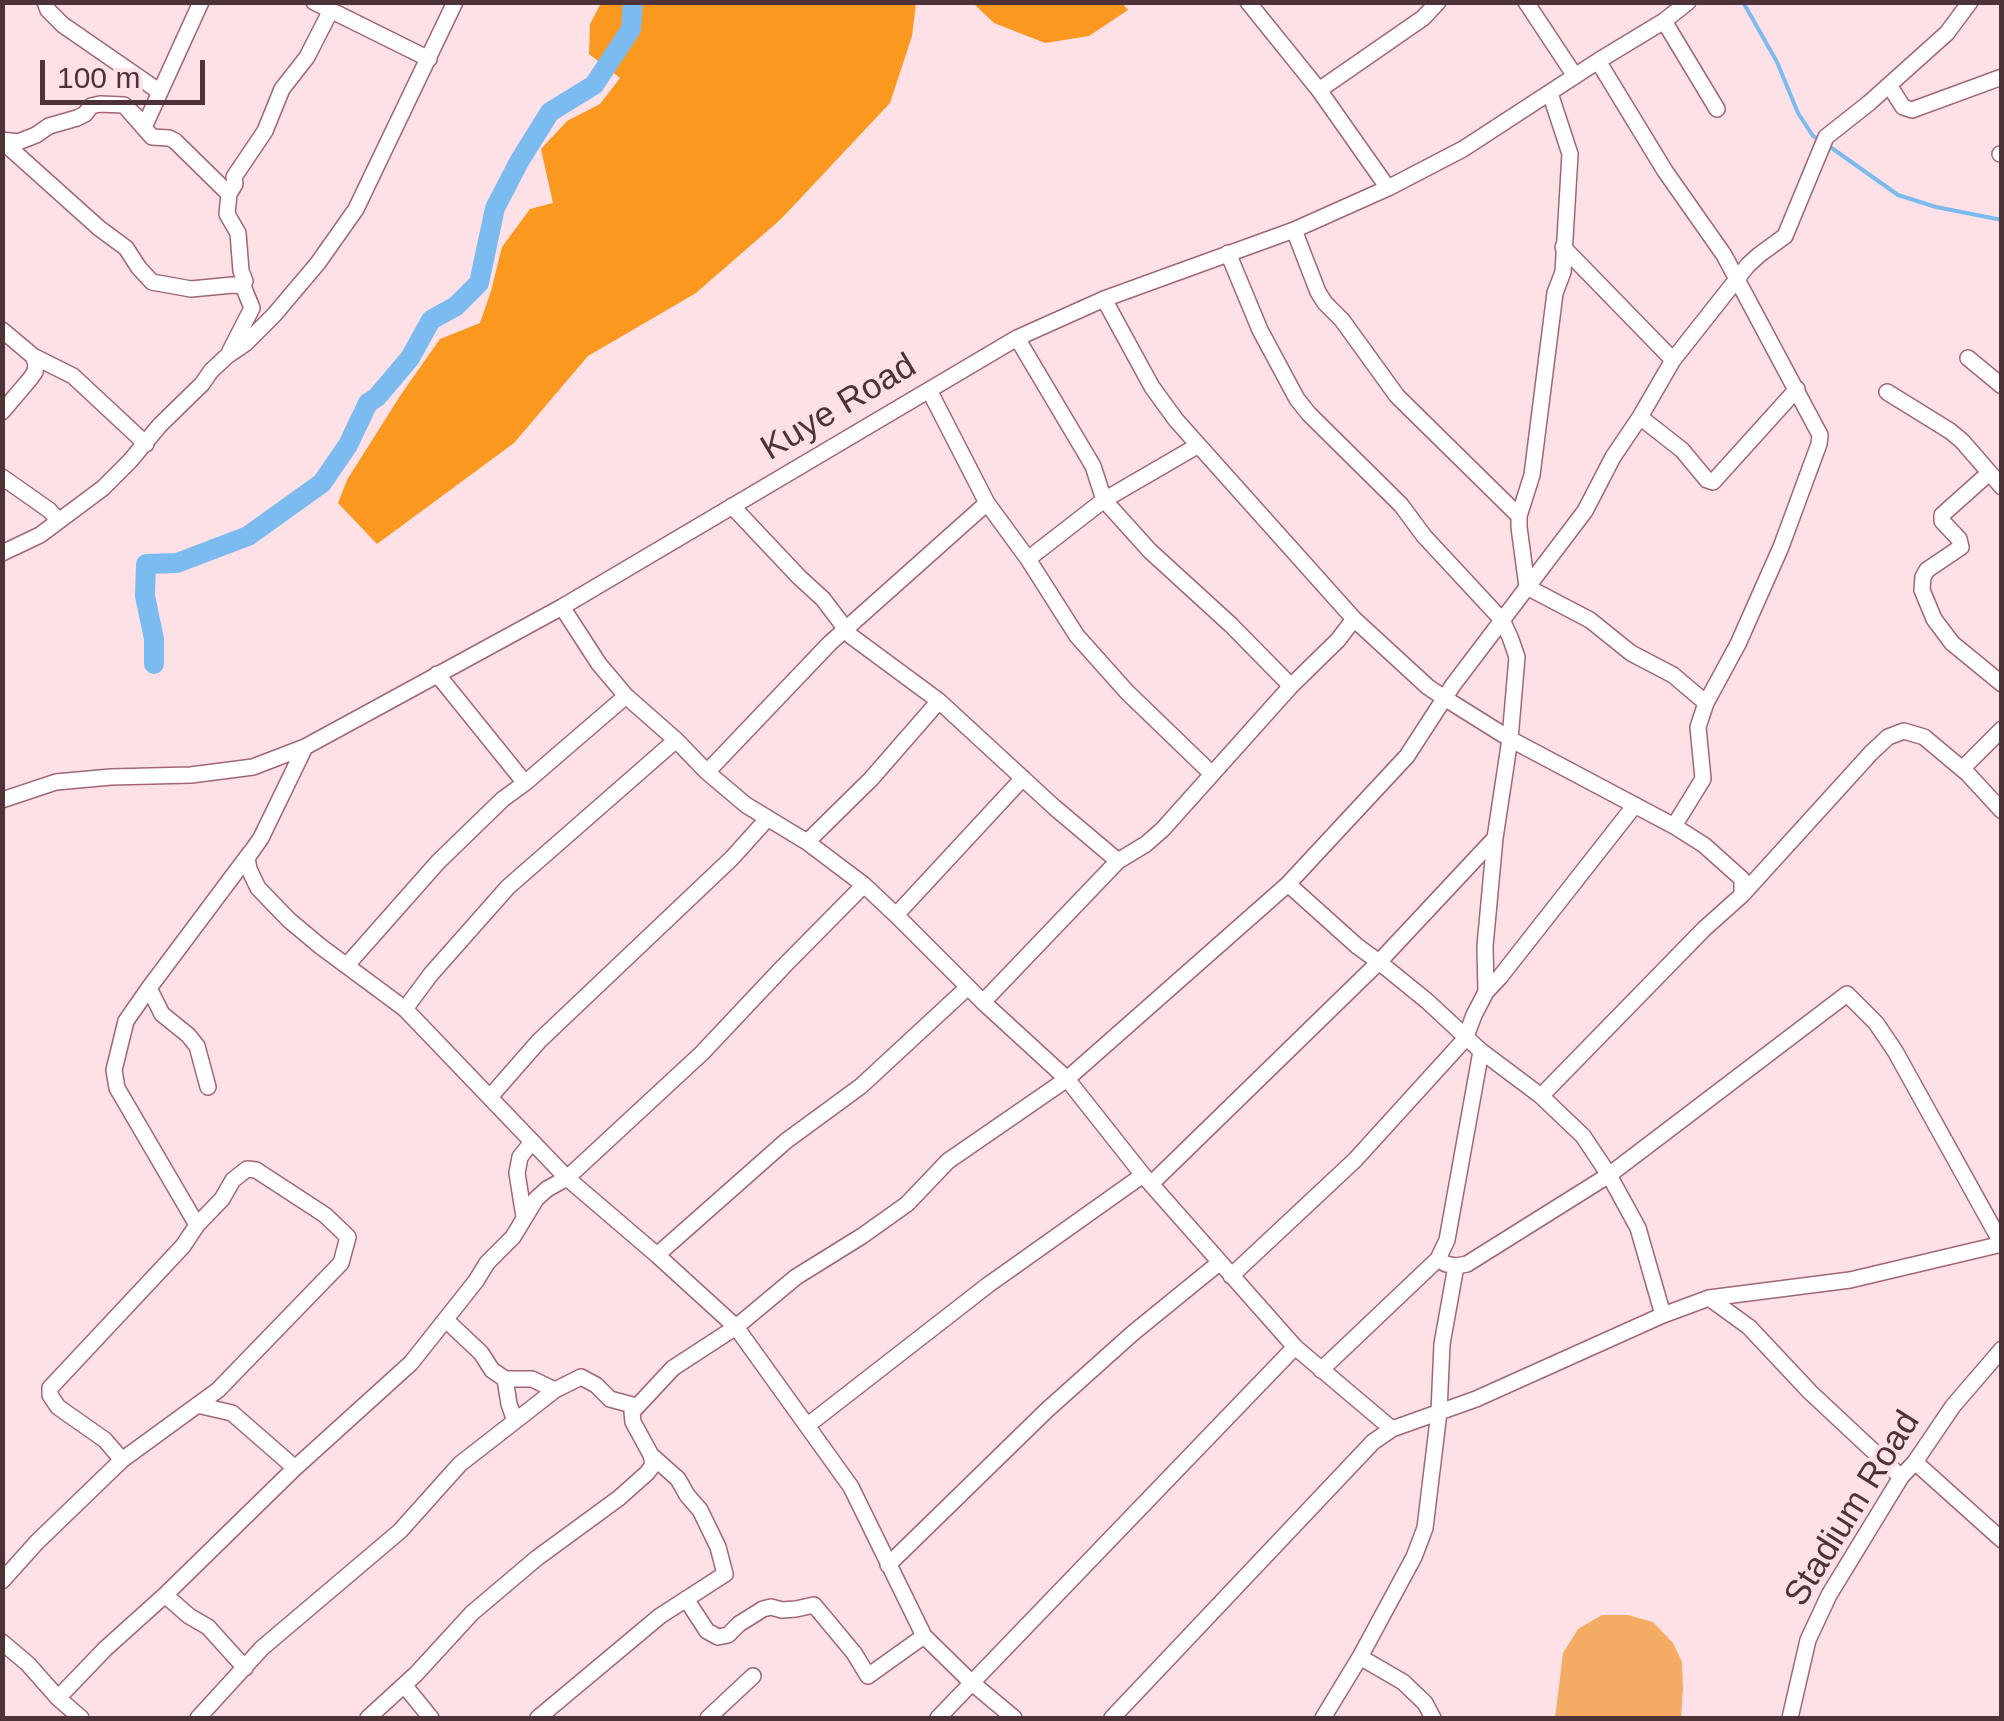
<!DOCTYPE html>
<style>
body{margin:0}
#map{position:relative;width:2004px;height:1721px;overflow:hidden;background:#fee1e7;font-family:Helvetica,sans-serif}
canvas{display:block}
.frame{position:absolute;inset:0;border:5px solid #4d3238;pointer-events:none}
.scale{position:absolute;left:40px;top:60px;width:165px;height:45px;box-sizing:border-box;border:5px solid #4d3238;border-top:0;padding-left:12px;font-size:30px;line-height:35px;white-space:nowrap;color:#4d3238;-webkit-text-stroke:8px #fee1e7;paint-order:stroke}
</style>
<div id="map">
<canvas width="2004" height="1721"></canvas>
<div class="frame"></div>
<div class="scale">100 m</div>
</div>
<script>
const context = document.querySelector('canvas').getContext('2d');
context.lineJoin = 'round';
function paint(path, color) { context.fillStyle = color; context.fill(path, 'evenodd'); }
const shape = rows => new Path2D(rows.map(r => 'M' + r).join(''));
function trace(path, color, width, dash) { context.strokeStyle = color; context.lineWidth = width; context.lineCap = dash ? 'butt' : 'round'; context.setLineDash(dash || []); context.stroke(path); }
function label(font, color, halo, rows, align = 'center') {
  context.font = font + ' Helvetica,sans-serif'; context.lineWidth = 8; context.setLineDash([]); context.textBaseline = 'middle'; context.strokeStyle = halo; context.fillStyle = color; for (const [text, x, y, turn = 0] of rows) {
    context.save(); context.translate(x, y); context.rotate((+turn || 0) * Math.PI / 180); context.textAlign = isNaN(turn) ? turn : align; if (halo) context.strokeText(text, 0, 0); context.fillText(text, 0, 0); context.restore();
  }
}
const green = shape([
 [1602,1615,1628,1615,1653,1622,1673,1643,1682,1662,1683,1689,1681,1718,1555,1718,1563,1653,1578,1629]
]);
const forest = shape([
 [601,3,916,3,912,36,890,103,781,219,696,293,588,356,514,443,377,544,338,503,347,480,400,396,440,339,480,323,491,291,502,247,530,209,553,203,541,149,567,121,600,104,620,78,589,54,590,24],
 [973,3,1122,3,1128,10,1089,36,1045,43,994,23]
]);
const stream = shape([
 [1743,2,1777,62,1798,113,1813,136,1818,139],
 [1826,144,1898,195,1936,207,2002,220]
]);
const river = shape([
 [154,664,154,639,145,596,146,564,177,563,248,536,322,483,348,445,368,403,377,397,410,358,431,320,456,306,479,283,495,208,520,160,550,112,594,85,631,29,633,2]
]);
const minor = shape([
 [45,2,48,10,63,25,160,92],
 [314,2,429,59],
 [1248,2,1319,90,1388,188],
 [1526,2,1575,76],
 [1664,21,1717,109],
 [1598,61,1665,171,1724,255,1820,435,1819,444,1781,547,1738,644,1706,703,1698,727,1703,779,1674,826],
 [1889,85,1903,107,1912,110,2002,77],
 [1319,90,1423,18,1438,2],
 [1550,93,1570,154,1563,272,1555,293,1532,475,1519,516,1519,527,1527,587,1590,620,1631,653,1673,675,1706,703],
 [124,105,152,137,169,138,175,141,229,194,227,214,238,233,241,271,245,281,243,286,252,308,230,351],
 [2,140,18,142,36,135,49,126,77,118,85,114,91,106,100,104,124,105,145,125,201,2],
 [2,141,99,228,126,248,139,268,152,282,191,289,233,285,243,286],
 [2000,154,2002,154],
 [229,194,235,184,234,177,265,131,282,89,307,57,331,10],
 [1294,230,1318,292,1325,303,1342,320,1397,396,1519,516],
 [1563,247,1673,360],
 [1228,253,1260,330,1297,399,1309,414,1401,505,1424,536,1502,620,1510,637,1517,657,1510,739,1495,838,1485,946,1486,992],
 [1104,299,1152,387,1176,420,1354,619,1428,687,1446,699,1510,739,1674,826,1704,845,1742,879,1742,895],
 [2,330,33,356,36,364,35,372,30,379,2,412],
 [1017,338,1093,466,1104,500,1150,551,1231,625,1291,686],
 [33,356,73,376,146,444],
 [1968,358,2002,386],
 [929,390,987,503,1028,559,1077,636,1127,692,1212,774],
 [1887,392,1950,431,1962,441,2002,487],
 [1640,417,1682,450,1707,480,1713,482,1797,389],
 [1989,473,1942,515,1942,521,1959,539,1961,547,1927,570,1923,577,1922,590,1934,619,1952,643,2002,684],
 [2,477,49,510,59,521],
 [732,506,799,577,823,599,851,636,939,701,1054,807,1118,861],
 [2,553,40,535,103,488,130,461,160,425,202,384,211,371,227,356,246,343,274,315,318,263,356,209,455,2],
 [1028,559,1104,500,1197,446],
 [562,607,599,664,626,696,676,740,707,772,746,805,807,842,864,885,896,915,983,1002,1067,1079,1143,1175,1295,1347,1392,1429],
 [437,674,525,783],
 [305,747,261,838,247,858,249,869,258,888,289,920,320,946,405,1009,567,1178,657,1255,736,1327,851,1487,924,1636,971,1682,1014,1718],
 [1962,769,2002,729],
 [707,772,830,643,987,503],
 [2,800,56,782,111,777,191,775,253,767,305,747,562,607,1017,338,1104,299,1294,230,1388,188,1463,149,1598,61,1664,21,1688,2],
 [807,842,871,779,939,701],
 [1288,884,1357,946,1379,962,1427,1001,1481,1051,1541,1096,1583,1136,1609,1175,1638,1228,1663,1315],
 [896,915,1023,778],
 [347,965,438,862,503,799,525,783,626,696],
 [149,988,126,1021,114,1070,117,1088,197,1225],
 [983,1002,1118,861,1146,844,1163,829,1291,686,1338,640,1354,619],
 [405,1009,431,974,508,887,676,740],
 [208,1087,197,1046,188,1035,162,1014,149,988,250,853],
 [1541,1096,1704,929,1742,895,1871,753,1888,737,1904,731,1924,737,1967,773,2002,811],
 [490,1097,539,1041,732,858,768,818],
 [1151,1184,1379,962,1495,838],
 [524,1217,517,1173,520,1157,532,1142],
 [657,1255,786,1141,861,1086,968,987],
 [1438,1259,1446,1264,1456,1266,1467,1264,1609,1175,1847,994,1876,1023,1895,1051,2002,1244],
 [1231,1276,1355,1160,1465,1039,1474,1015,1486,992,1500,977,1635,805],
 [1709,1298,1749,1327,1810,1392,1901,1477],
 [446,1320,481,1353,492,1370,505,1379,532,1379,555,1390],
 [1321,1370,1438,1259,1447,1240,1481,1051],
 [505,1379,509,1404,515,1421],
 [197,1405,232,1413,295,1468],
 [808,1425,988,1285,1143,1175],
 [1915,1462,2002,1540],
 [888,1565,1047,1410,1133,1333,1219,1263],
 [2,1581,37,1542,122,1460,218,1390,341,1263,348,1237,325,1215,256,1170,247,1169,233,1180,222,1199,197,1225,183,1246,50,1388,50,1395,58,1407,105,1440,122,1460],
 [165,1595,189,1616,208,1627,245,1668],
 [686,1599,707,1631,718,1637,728,1635,739,1624,763,1609,771,1607,782,1610,796,1609,814,1605,854,1653,868,1676,924,1636],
 [2,1642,28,1664,58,1698,81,1718],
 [1360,1657,1403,1682,1425,1703,1433,1718],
 [404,1685,431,1718],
 [58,1698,105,1649,165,1595,295,1468,411,1363,476,1281,487,1263,513,1237,536,1199,547,1189,567,1178,702,1053,783,967,864,885],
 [198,1718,262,1648,400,1531,460,1464,555,1390,581,1377,596,1385,610,1399,636,1406],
 [368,1718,416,1674,472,1613,537,1558,619,1498,647,1473,653,1465,651,1455,633,1422,632,1412,673,1368,736,1327,796,1277,862,1236,907,1204,948,1161,1067,1079,1288,884,1407,756,1453,685,1585,511,1613,457,1640,417,1673,360,1748,265,1759,255,1785,236,1826,137,1869,103,1947,33,1970,2],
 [538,1718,660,1616,725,1574,718,1547,700,1510,687,1495,678,1479,651,1455],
 [708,1718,753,1676],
 [938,1718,1295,1347],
 [1112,1718,1373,1442,1392,1429,1476,1399,1663,1315,1709,1298,1850,1280,2002,1244],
 [1323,1718,1360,1657,1414,1557,1425,1528,1439,1412,1442,1344,1456,1266],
 [1790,1718,1808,1640,1829,1595,1901,1477,1915,1462,1953,1406,2002,1349]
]);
const streetNames = [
 ["Kuye Road",839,408,-31],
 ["Stadium Road",1853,1509,-58]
];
paint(green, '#f4ac65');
paint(forest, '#fa981f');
trace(stream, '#7cbbef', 4);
trace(river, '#7cbbef', 20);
trace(minor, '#a36574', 18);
trace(minor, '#fff', 15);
label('35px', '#4d3238', '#fee1e7', streetNames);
</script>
